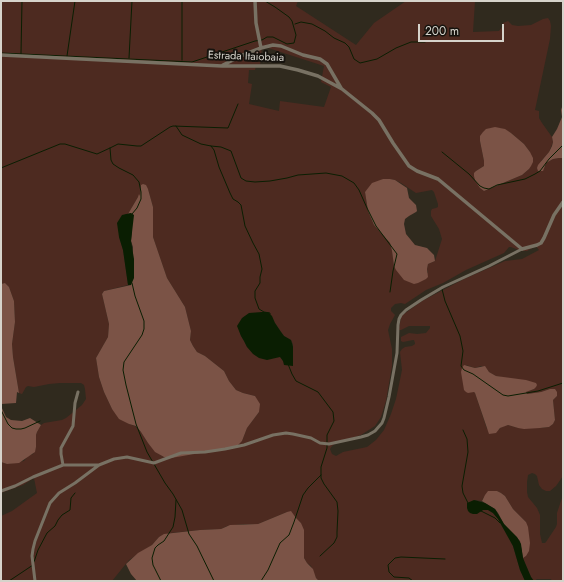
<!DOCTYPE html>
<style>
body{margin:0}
#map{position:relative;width:564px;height:582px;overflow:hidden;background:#302a1e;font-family:Jost,sans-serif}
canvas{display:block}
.frame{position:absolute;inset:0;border:2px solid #d6d3cb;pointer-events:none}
.scale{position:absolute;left:418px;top:24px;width:86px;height:18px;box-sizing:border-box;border:2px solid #d6d3cb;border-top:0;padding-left:5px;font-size:12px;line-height:14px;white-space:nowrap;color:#d6d3cb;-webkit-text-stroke:3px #16130e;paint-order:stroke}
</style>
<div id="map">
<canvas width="564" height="582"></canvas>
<div class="frame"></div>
<div class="scale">200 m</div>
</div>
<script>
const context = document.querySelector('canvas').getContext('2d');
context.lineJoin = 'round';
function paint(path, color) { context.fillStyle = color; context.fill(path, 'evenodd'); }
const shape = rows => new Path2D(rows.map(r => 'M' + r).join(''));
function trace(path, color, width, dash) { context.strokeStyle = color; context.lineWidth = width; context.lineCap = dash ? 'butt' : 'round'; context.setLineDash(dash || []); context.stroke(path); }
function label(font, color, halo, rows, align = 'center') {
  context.font = font + ' Jost,sans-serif'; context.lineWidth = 4; context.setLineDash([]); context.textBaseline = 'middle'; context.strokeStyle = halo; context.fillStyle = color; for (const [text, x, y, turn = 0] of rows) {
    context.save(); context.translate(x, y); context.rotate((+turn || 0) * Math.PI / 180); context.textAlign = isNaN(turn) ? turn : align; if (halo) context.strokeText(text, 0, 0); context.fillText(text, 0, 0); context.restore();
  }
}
const green = shape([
 [1,1,298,1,296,6,356,45,374,23,406,1,475,1,473,32,499,31,502,27,503,23,508,21,512,25,518,26,531,25,543,19,548,18,550,21,551,26,550,39,535,110,539,111,539,118,542,123,552,137,553,142,549,152,541,161,545,167,546,163,553,159,559,158,563,158,563,476,556,486,550,491,546,491,542,489,539,485,537,476,535,474,532,473,528,475,527,482,527,492,528,497,537,508,540,515,540,534,542,543,545,543,546,542,556,527,557,524,557,513,563,495,563,581,552,581,551,579,537,579,534,581,531,577,523,558,526,556,526,522,513,509,505,496,501,493,497,491,483,498,482,501,475,500,480,512,483,510,488,510,493,513,498,519,513,546,520,570,525,581,319,581,316,578,311,566,307,563,304,558,301,523,287,512,258,524,244,524,227,526,221,529,200,530,170,533,159,537,152,545,129,560,112,581,1,581,1,516,12,511,37,493,34,478,23,485,1,493,1,462,7,464,24,461,28,456,33,454,36,447,36,435,37,432,41,425,44,423,62,420,66,418,82,405,86,399,85,389,84,385,81,383,60,383,49,384,34,387,28,386,26,387,22,394,19,393,13,357,12,344,15,322,14,301,9,287,5,283,1,284],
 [262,46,324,66,321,82,331,87,324,107,280,101,279,111,249,104,252,84,248,83,249,70,255,70,256,66,260,66],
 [490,128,500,128,511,133,524,144,530,152,529,169,522,175,484,191,480,188,476,171,484,166,484,161,480,141],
 [383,179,390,179,395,180,401,183,416,193,432,190,434,192,438,204,438,207,436,208,432,209,431,211,431,216,439,229,442,239,435,261,428,264,427,269,428,273,394,266,392,251,390,243,374,225,368,211,365,192],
 [141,189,148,189,153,207,153,237,167,278,185,307,191,331,190,340,193,346,197,352,205,356,224,371,229,381,236,390,243,393,255,396,259,412,247,428,242,441,190,455,164,457,156,452,148,443,141,432,135,426,129,424,112,409,104,392,99,377,96,358,108,337,109,324,102,294,104,291,128,285,123,250,119,237,125,214,128,214,138,197,140,198],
 [536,246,539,250,522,259,505,261,464,279,422,301,401,316,399,330,401,330,409,326,430,326,430,328,426,333,417,334,409,333,401,337,401,341,403,342,413,340,414,340,415,343,415,344,412,346,405,347,402,349,400,352,402,370,396,399,391,414,384,430,376,440,367,447,343,452,336,456,332,454,330,449,332,446,336,443,361,435,375,426,381,417,386,401,392,366,392,349,388,330,390,324,395,315,391,311,391,308,395,304,401,303,405,304,426,290,443,283,466,270,504,253,509,247,511,247,521,251,527,251],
 [275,323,284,336,291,340,293,344,293,365,283,361,281,357,276,357,247,347,244,341,241,336,238,326],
 [466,365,475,368,481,366,486,368,489,372,496,376,501,377,534,389,526,392,527,394,541,392,550,389,557,396,553,400,555,420,553,424,549,427,540,428,518,428,508,425,504,426,500,428,499,430,487,429,475,393,474,392]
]);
const forest = shape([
 [563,104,563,158,559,158,553,159,546,163,543,171,538,171,537,168,538,165,549,152,552,146,553,142,552,137,557,129,562,117,561,110],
 [495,127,505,129,511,133,524,144,530,152,533,158,533,162,531,166,529,169,522,175,484,191,480,188,475,180,474,176,474,173,476,171,484,166,484,161,480,141,480,136,483,132,486,129],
 [383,179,390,179,395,180,407,188,409,198,416,205,417,211,416,212,409,216,405,219,404,224,406,234,415,245,427,248,434,255,435,261,428,264,427,269,428,277,426,279,418,283,414,284,404,280,396,270,394,266,392,251,390,243,374,225,368,211,365,192,372,183],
 [143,184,146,185,148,189,153,207,153,237,167,278,185,307,191,331,190,340,193,346,197,352,205,356,224,371,229,381,236,390,243,393,255,396,260,404,259,412,247,428,242,441,236,447,171,458,164,457,155,452,148,443,141,432,136,426,129,424,119,419,112,409,104,392,99,377,96,358,108,337,109,324,102,294,104,291,131,285,133,247,131,241,132,231,131,213,128,214,138,197,139,194,140,196,141,185],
 [5,283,9,287,14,301,15,322,12,344,13,357,19,393,17,392,16,403,1,404,1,284],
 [464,365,475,368,485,366,489,372,496,376,526,380,536,383,537,385,536,387,534,389,526,392,527,394,541,392,550,389,555,389,557,392,557,396,553,400,555,420,553,424,549,427,540,428,524,429,518,428,508,425,500,428,496,433,489,434,475,393,474,392,468,393,466,392,464,390,461,372,462,368],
 [1,406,6,417,11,420,22,421,30,418,41,425,37,432,36,435,36,447,35,452,19,463,7,464,1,462],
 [488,491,497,491,501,493,505,496,513,509,526,522,528,527,530,543,529,551,526,556,523,558,520,541,504,524,498,513,495,509,485,503,482,501,485,495],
 [291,511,296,518,301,523,304,530,304,558,307,563,313,569,316,578,319,581,137,581,131,574,126,564,138,553,152,545,159,537,164,534,200,530,221,529,230,525,258,524,287,512]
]);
const water = shape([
 [131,213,134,215,131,241,134,259,134,278,131,285,128,285,123,250,119,237,117,223,122,215],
 [262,312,268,312,272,316,275,323,281,332,284,336,291,340,293,347,293,366,284,365,283,361,280,357,267,360,259,358,253,354,247,347,244,341,241,336,237,326,242,318,249,313],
 [474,500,485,503,495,509,504,524,517,537,521,544,523,558,525,563,531,577,534,581,525,581,520,570,513,546,498,519,493,513,488,510,483,510,477,514,473,514,470,513,468,511,467,508,467,503]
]);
const stream = shape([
 [295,24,301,22,312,24,325,31,334,38,345,43,349,47,354,59,360,63,377,59,396,48,411,42,425,42],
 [1,53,192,62,255,41,262,40,267,37,273,37,287,44,294,43,296,35,292,21,289,17,275,7,265,1],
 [21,54,22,1],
 [67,56,75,1],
 [129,58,132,1],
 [182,60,182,1],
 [176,126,182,135,201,144,211,146,221,147,231,151,241,178,246,181,255,182,270,181,287,178,298,175,326,173,342,176,354,183,359,190,367,208,376,226,397,254,393,271,390,292],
 [211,146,214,150,219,167,230,193,233,199,238,202,241,205,245,226,253,243,259,254,262,269,260,277,260,283,255,291,255,298,259,309,264,312,270,313,270,314],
 [110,148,111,160,113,164,119,168,133,175,139,182,141,192,141,199,137,208,132,214],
 [442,152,469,174,480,186,484,188,489,189,497,185,525,179,535,174,540,171,549,159,563,145],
 [1,168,60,144,65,144,97,154,110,148,118,144,137,146,141,146,170,127,173,126,228,128,238,104],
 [132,283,135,296,144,321,144,329,142,335,124,362,123,370,126,385,136,424,147,452,165,483,173,494,182,510,189,534,197,546,214,581],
 [442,289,445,301,460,336,463,351,461,366,464,370,473,374,503,395,508,396,538,391,563,383],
 [288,364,292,374,296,381,318,392,333,412,334,421,327,435,327,442],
 [1,410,8,424,12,428,16,429,21,429,25,428,40,421],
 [463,430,467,439,468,452,462,486,463,493,468,503],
 [481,511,495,518,500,523],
 [320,556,334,543,337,537,337,532,338,511,337,502,324,484,321,478,321,467,327,448,327,445],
 [34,562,38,550,47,533,55,526,58,520,62,515,70,510,71,498,75,493],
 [9,581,33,565],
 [161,581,153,565,152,558,155,548,158,545,164,541,173,527,175,517,176,500],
 [261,581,268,570,280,543,289,535,294,522,303,495,308,488,321,475],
 [413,581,409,578,394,577,389,572,388,565,395,558,401,557,445,559]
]);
const minor = shape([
 [63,465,61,454,61,448,73,426,75,403,78,392],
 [1,491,15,486,33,477,63,465,98,465],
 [35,581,32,556,33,549,35,541,50,503,59,493,75,483,99,465,114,459,127,457,154,463,181,453,205,452,225,449,244,445,273,435,286,433,293,434,311,438,320,443,329,444,361,437,368,435,375,431,382,423,384,418,389,397,397,353,398,325,399,319,401,315,406,310,421,300,443,287,489,266,522,249]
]);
const tertiary = shape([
 [255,1,256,23,261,48],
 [1,55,222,66,280,66,298,70,318,76,342,89,372,113,379,120,393,143,409,166,417,171,438,179,522,249,537,245,541,243,544,238,554,215,563,202],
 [223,65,243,55,261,48,273,45,281,46,303,55,320,59,327,64,341,88]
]);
const streetNames = [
 ["Estrada Itaiobaia",246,57,2]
];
paint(green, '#4d2a20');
paint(forest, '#7b5346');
paint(water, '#0a1e02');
trace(stream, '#0a1e02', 1);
trace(minor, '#787163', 3);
trace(tertiary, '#787163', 3.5);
label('11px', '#d6d3cb', '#16130e', streetNames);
</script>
